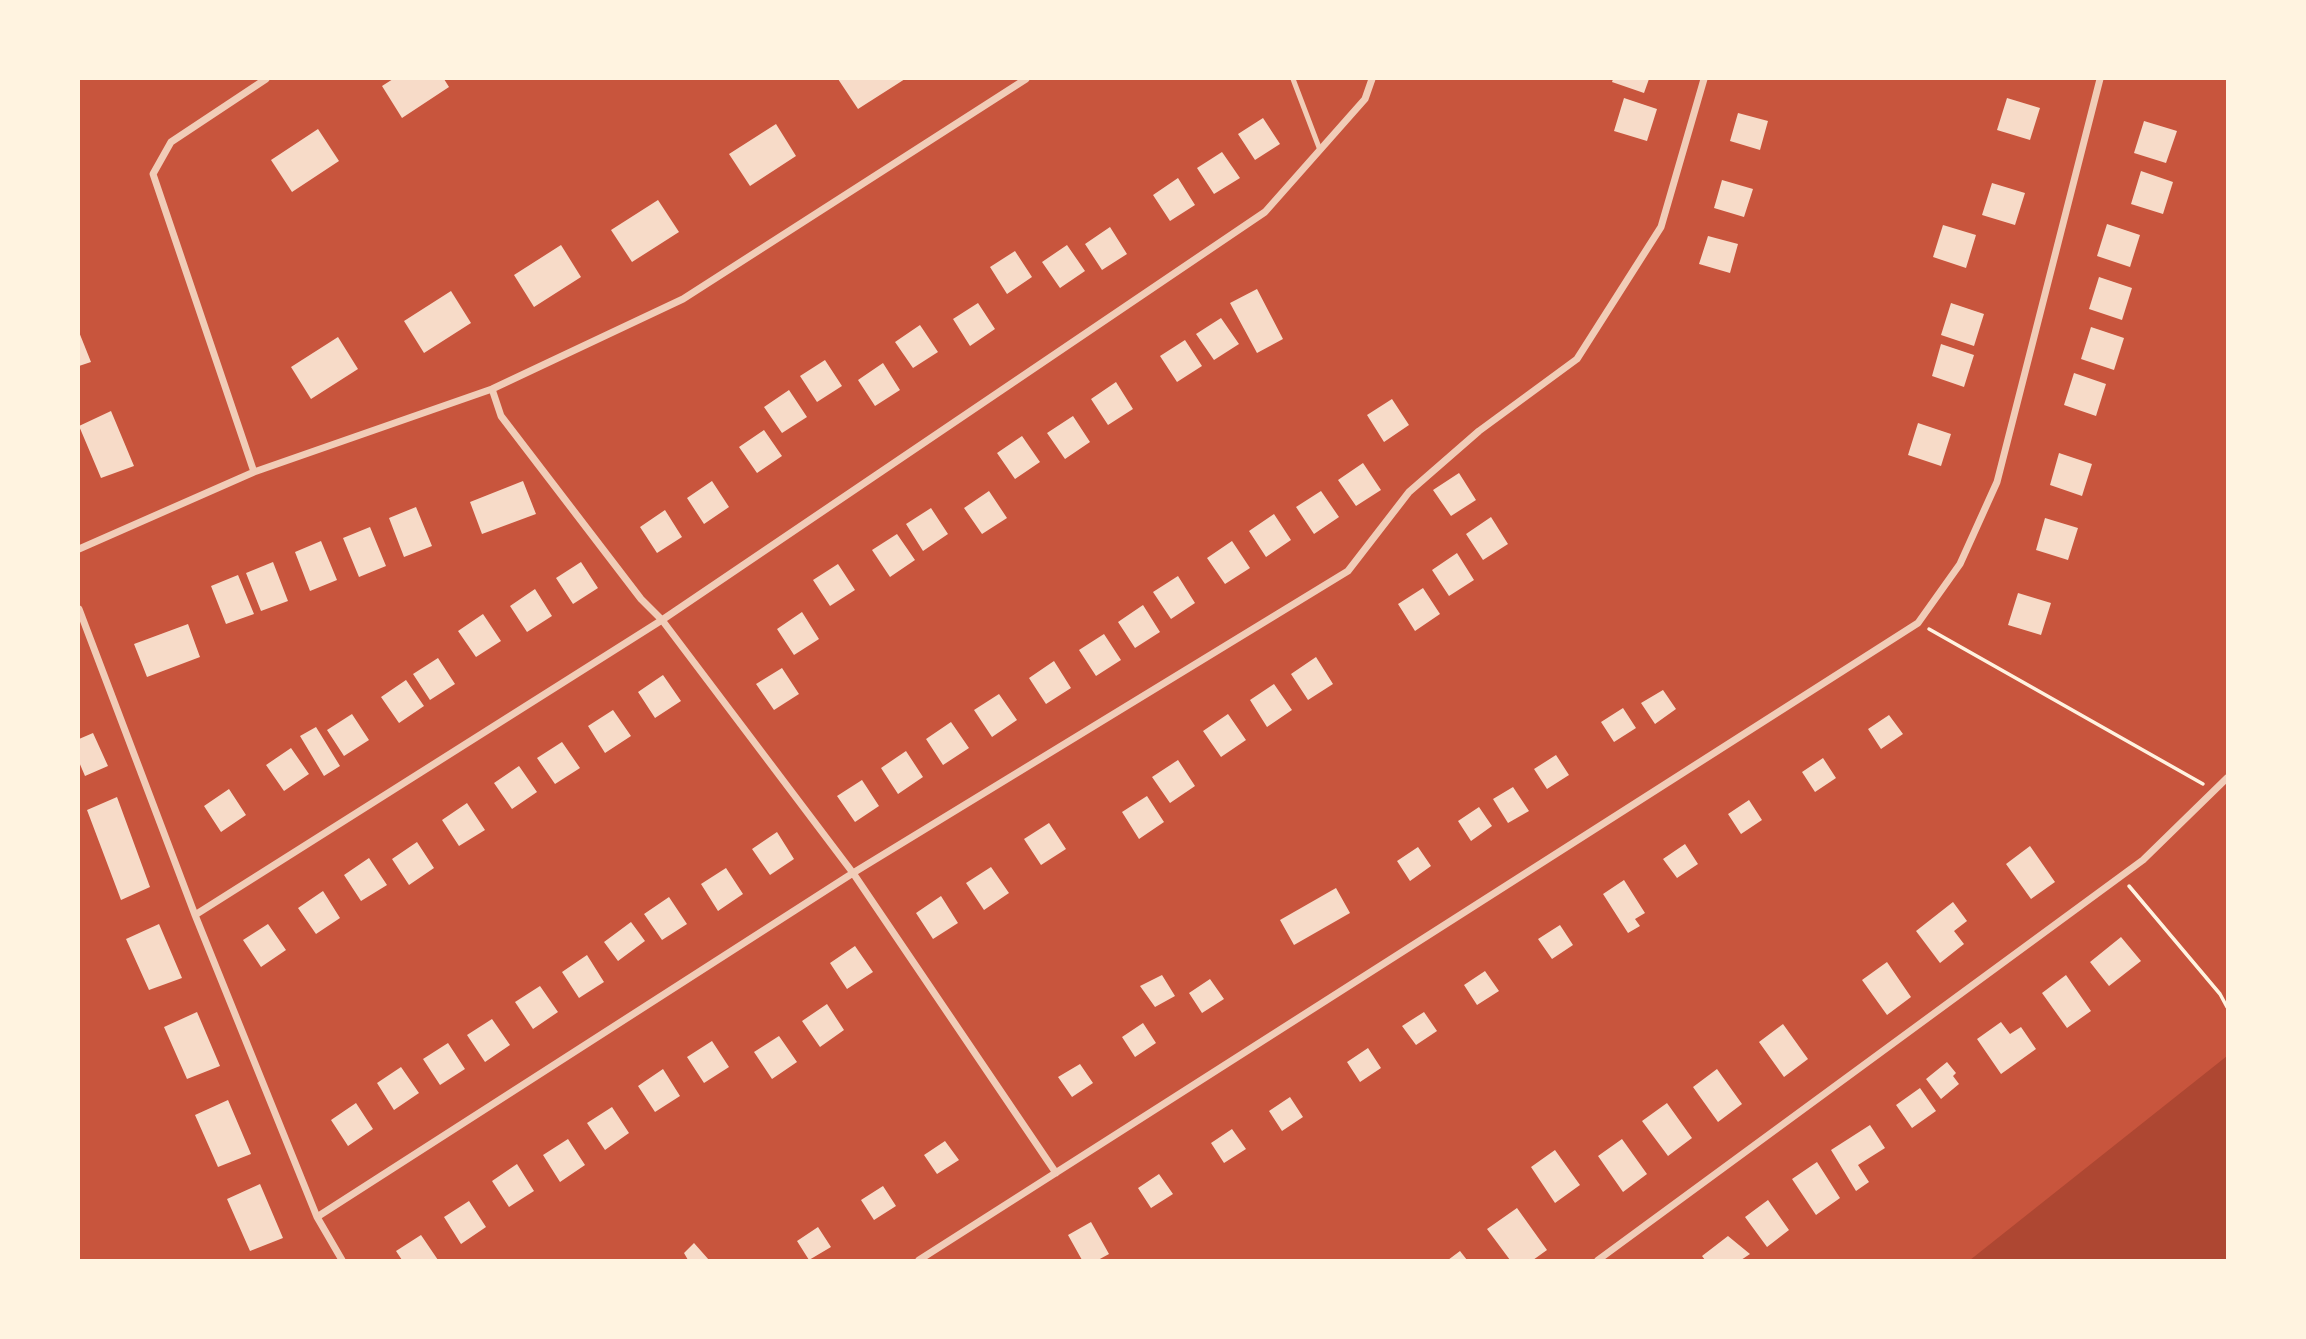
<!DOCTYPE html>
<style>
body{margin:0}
#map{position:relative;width:2306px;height:1339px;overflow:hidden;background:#c8553d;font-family:Lato,sans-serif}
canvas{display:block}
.frame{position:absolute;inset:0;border:80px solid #fff3e0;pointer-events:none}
</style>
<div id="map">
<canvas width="2306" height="1339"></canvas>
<div class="frame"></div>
</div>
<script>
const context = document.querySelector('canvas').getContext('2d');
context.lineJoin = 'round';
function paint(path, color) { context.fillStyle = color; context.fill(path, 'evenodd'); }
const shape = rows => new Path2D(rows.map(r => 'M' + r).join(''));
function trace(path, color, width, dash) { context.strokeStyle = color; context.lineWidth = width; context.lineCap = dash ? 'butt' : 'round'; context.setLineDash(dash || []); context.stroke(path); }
const green = shape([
 [2227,1056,2227,1260,1970,1260]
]);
const building = shape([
 [393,79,444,79,449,87,402,118,382,86],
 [838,79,905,79,858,109],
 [1613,79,1649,79,1644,93,1612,82],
 [1624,98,1657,109,1647,141,1614,131],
 [2007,98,2040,108,2030,140,1997,130],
 [1738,113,1768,121,1760,150,1730,141],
 [1263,118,1280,144,1255,160,1238,134],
 [2144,121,2177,131,2166,163,2134,153],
 [776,124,796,156,750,186,729,154],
 [318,129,339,161,292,192,271,160],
 [1222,152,1240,178,1214,194,1197,168],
 [2141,171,2173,182,2163,214,2131,204],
 [1178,178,1195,205,1170,221,1153,195],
 [1722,180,1753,189,1744,217,1714,208],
 [1992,183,2025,193,2015,225,1982,215],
 [658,200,679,232,632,262,611,230],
 [2107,224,2140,235,2130,267,2097,256],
 [1943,225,1976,235,1966,268,1933,257],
 [1110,227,1127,254,1102,270,1085,244],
 [1708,236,1738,244,1730,273,1699,264],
 [561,245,581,277,534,307,514,275],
 [1067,245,1085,271,1060,288,1042,262],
 [1015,251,1032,277,1007,294,990,267],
 [2099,277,2132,288,2122,320,2089,309],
 [1257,289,1283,339,1257,353,1230,303],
 [451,291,471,323,424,353,404,321],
 [978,303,995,329,970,346,953,319],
 [1951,303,1984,314,1974,346,1941,335],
 [1221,318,1239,344,1214,360,1196,334],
 [920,325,938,352,913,368,895,342],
 [2091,327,2124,338,2114,370,2081,359],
 [79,332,91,362,79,366],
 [338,337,358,369,311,399,291,367],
 [1185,340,1202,366,1177,382,1160,356],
 [1941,344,1974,355,1964,387,1932,376],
 [825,360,842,386,817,402,800,376],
 [883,363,900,390,875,406,858,380],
 [2074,373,2106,384,2096,416,2064,405],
 [1116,382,1133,409,1108,425,1091,399],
 [789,390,807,417,782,433,764,407],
 [1392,399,1409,425,1384,442,1367,415],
 [111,411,134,466,101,478,79,426],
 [1073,416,1090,442,1065,459,1047,433],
 [1918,423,1951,434,1941,466,1908,455],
 [764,430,782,456,757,473,739,447],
 [1022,436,1040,462,1015,479,997,453],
 [2059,453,2092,464,2082,496,2050,485],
 [1363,463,1381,490,1356,506,1338,480],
 [1459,473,1476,500,1451,516,1433,490],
 [523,481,536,514,482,534,470,502],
 [712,481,729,507,704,524,687,498],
 [989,491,1007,518,982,534,964,508],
 [1321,491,1339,517,1314,534,1296,507],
 [416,507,432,546,404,557,389,518],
 [931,508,948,534,923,551,906,524],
 [665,510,682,537,657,553,640,527],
 [1274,514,1291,540,1266,557,1249,531],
 [1491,517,1508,544,1483,560,1466,534],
 [2045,518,2078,528,2068,560,2036,550],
 [370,527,386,566,359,577,343,538],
 [897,534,915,560,890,577,872,550],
 [321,541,337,580,310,591,295,552],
 [1232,541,1250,568,1225,584,1207,558],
 [1457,553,1474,580,1449,596,1432,570],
 [273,562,288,601,261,611,246,573],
 [581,562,598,588,573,604,556,578],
 [838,564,855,590,830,606,813,580],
 [238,575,254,614,226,624,211,586],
 [1178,576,1195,603,1171,619,1153,592],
 [1423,588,1440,614,1415,631,1398,604],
 [535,589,552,616,527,632,510,606],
 [2018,593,2051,603,2041,635,2008,625],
 [1143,605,1160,632,1135,648,1118,622],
 [802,612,819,639,794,655,777,629],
 [483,614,501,641,476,657,458,631],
 [188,624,200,657,147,677,134,644],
 [1104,634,1121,660,1096,676,1079,650],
 [1316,657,1333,684,1308,700,1291,674],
 [438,658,455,684,430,700,413,674],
 [1054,661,1071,688,1046,704,1029,678],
 [782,668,799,694,774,710,756,684],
 [663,675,681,701,655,718,638,692],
 [406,680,424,706,399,723,381,697],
 [1274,684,1292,710,1267,727,1250,700],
 [1663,690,1676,709,1655,724,1641,703],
 [999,694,1017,720,992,737,974,710],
 [1623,708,1636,728,1614,742,1601,722],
 [613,710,631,736,605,753,588,726],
 [352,714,369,740,344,756,327,730],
 [1228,714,1246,740,1221,757,1203,731],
 [1889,715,1903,734,1881,749,1868,729],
 [951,722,969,748,943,765,926,739],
 [316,727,340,766,324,776,300,736],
 [93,733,108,766,85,776,79,762,79,739],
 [562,742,580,768,555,784,537,758],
 [291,748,309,774,284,791,266,765],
 [906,751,923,777,898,794,881,768],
 [1556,755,1569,775,1547,789,1534,769],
 [1823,758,1836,778,1815,792,1802,772],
 [1178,760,1195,786,1170,803,1152,777],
 [519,766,537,792,512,809,494,783],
 [862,780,879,806,855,822,837,796],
 [1513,787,1529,811,1508,823,1493,799],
 [229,789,246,815,221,832,204,806],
 [1147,796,1164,822,1139,839,1122,812],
 [117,797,150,887,121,900,87,810],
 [1749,800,1762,820,1741,834,1728,814],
 [467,803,485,830,459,846,442,820],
 [1479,807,1492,826,1471,841,1458,821],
 [1049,823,1066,849,1041,865,1024,839],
 [777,832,794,859,770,875,752,849],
 [417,842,434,868,409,885,392,859],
 [1685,844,1698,864,1677,878,1663,859],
 [2030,846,2055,882,2031,899,2006,864],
 [1418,847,1431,866,1410,881,1397,861],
 [369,858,387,885,361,901,344,875],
 [991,867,1009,893,984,910,966,883],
 [726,868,743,894,718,911,701,884],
 [1624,880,1645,913,1635,919,1640,926,1628,933,1603,894],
 [1336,888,1350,913,1294,945,1280,920],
 [323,891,340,918,316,934,298,908],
 [941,896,958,923,933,939,916,913],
 [669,897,687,924,662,940,644,914],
 [1953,902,1967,921,1954,931,1964,944,1940,963,1916,931],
 [631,922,645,941,618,961,604,942],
 [159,924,182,978,149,990,126,939],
 [268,924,286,950,261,967,243,940],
 [1560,925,1573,945,1552,959,1538,939],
 [2121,937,2141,961,2109,986,2090,962],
 [855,946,873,972,847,989,830,963],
 [587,955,604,982,579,998,562,972],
 [1887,962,1911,997,1887,1015,1862,980],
 [1485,971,1499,991,1477,1005,1464,985],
 [1162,975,1175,996,1155,1007,1140,986],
 [2066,975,2091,1011,2067,1028,2042,993],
 [1210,979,1224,999,1202,1013,1189,993],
 [540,986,558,1012,533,1029,515,1002],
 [827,1004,844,1030,820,1047,802,1021],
 [197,1012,220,1066,187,1079,164,1027],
 [1424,1012,1437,1031,1416,1045,1402,1026],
 [492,1019,510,1045,485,1062,467,1035],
 [2001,1022,2010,1034,2021,1027,2036,1049,2001,1074,1977,1039],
 [1143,1023,1156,1043,1135,1057,1122,1037],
 [1783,1024,1808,1059,1784,1077,1759,1042],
 [779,1036,797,1062,772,1079,754,1052],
 [712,1041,729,1067,704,1083,687,1057],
 [448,1043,465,1069,440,1085,423,1059],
 [1368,1048,1381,1068,1360,1082,1347,1062],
 [1947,1062,1956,1073,1953,1076,1959,1084,1941,1099,1926,1079],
 [1080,1064,1093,1083,1072,1097,1058,1077],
 [401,1067,419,1093,394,1110,377,1083],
 [663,1069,680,1096,655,1112,638,1086],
 [1717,1069,1742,1104,1718,1122,1693,1087],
 [1920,1088,1936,1111,1912,1128,1896,1105],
 [1290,1097,1303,1117,1282,1131,1269,1111],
 [228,1100,251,1154,218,1167,195,1115],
 [356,1103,373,1129,348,1146,331,1120],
 [1667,1103,1692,1138,1668,1156,1642,1121],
 [612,1107,629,1133,605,1150,587,1123],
 [1870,1125,1885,1148,1858,1165,1869,1182,1856,1191,1831,1150],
 [1232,1129,1246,1149,1224,1163,1211,1143],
 [568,1139,585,1165,560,1182,543,1155],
 [1622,1139,1647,1174,1623,1192,1598,1156],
 [945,1141,959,1160,937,1174,924,1155],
 [1555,1150,1580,1185,1555,1203,1531,1167],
 [1817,1162,1840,1198,1816,1215,1792,1179],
 [517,1164,534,1191,509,1207,492,1181],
 [1159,1174,1173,1194,1151,1208,1138,1188],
 [260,1184,283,1238,250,1251,227,1199],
 [883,1186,896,1206,874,1220,861,1200],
 [1768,1200,1789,1230,1767,1247,1745,1217],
 [469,1201,486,1227,461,1244,444,1217],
 [1517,1208,1547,1250,1533,1260,1510,1260,1487,1229],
 [1091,1222,1109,1254,1098,1260,1082,1260,1068,1235],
 [818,1227,831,1247,809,1260,797,1241],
 [421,1235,438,1260,402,1260,396,1251],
 [1728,1236,1750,1254,1741,1260,1705,1260,1702,1256],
 [694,1243,709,1260,688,1260,684,1253],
 [1460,1251,1467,1260,1448,1260]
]);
const path = shape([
 [1929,629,2203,784],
 [2129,886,2220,994,2227,1007]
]);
const service = shape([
 [1293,79,1320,150]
]);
const minor = shape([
 [492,389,501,416,641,599,662,620,853,873,1056,1173],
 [254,472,153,174,171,142,266,79],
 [79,549,254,472,492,389,683,299,1026,79],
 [79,609,195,915,317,1217,342,1260],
 [195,915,662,620,1265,212,1365,99,1372,79],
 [317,1217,853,873,1348,571,1409,492,1479,431,1577,359,1661,227,1704,79],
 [919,1260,1918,623,1960,564,1997,482,2100,79],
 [1598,1260,2143,860,2227,778]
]);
paint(green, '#ae4732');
paint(building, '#f7dbc8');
trace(path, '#fff3e0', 3.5);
trace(service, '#f1ccb7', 5);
trace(minor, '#f1ccb7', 7);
</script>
